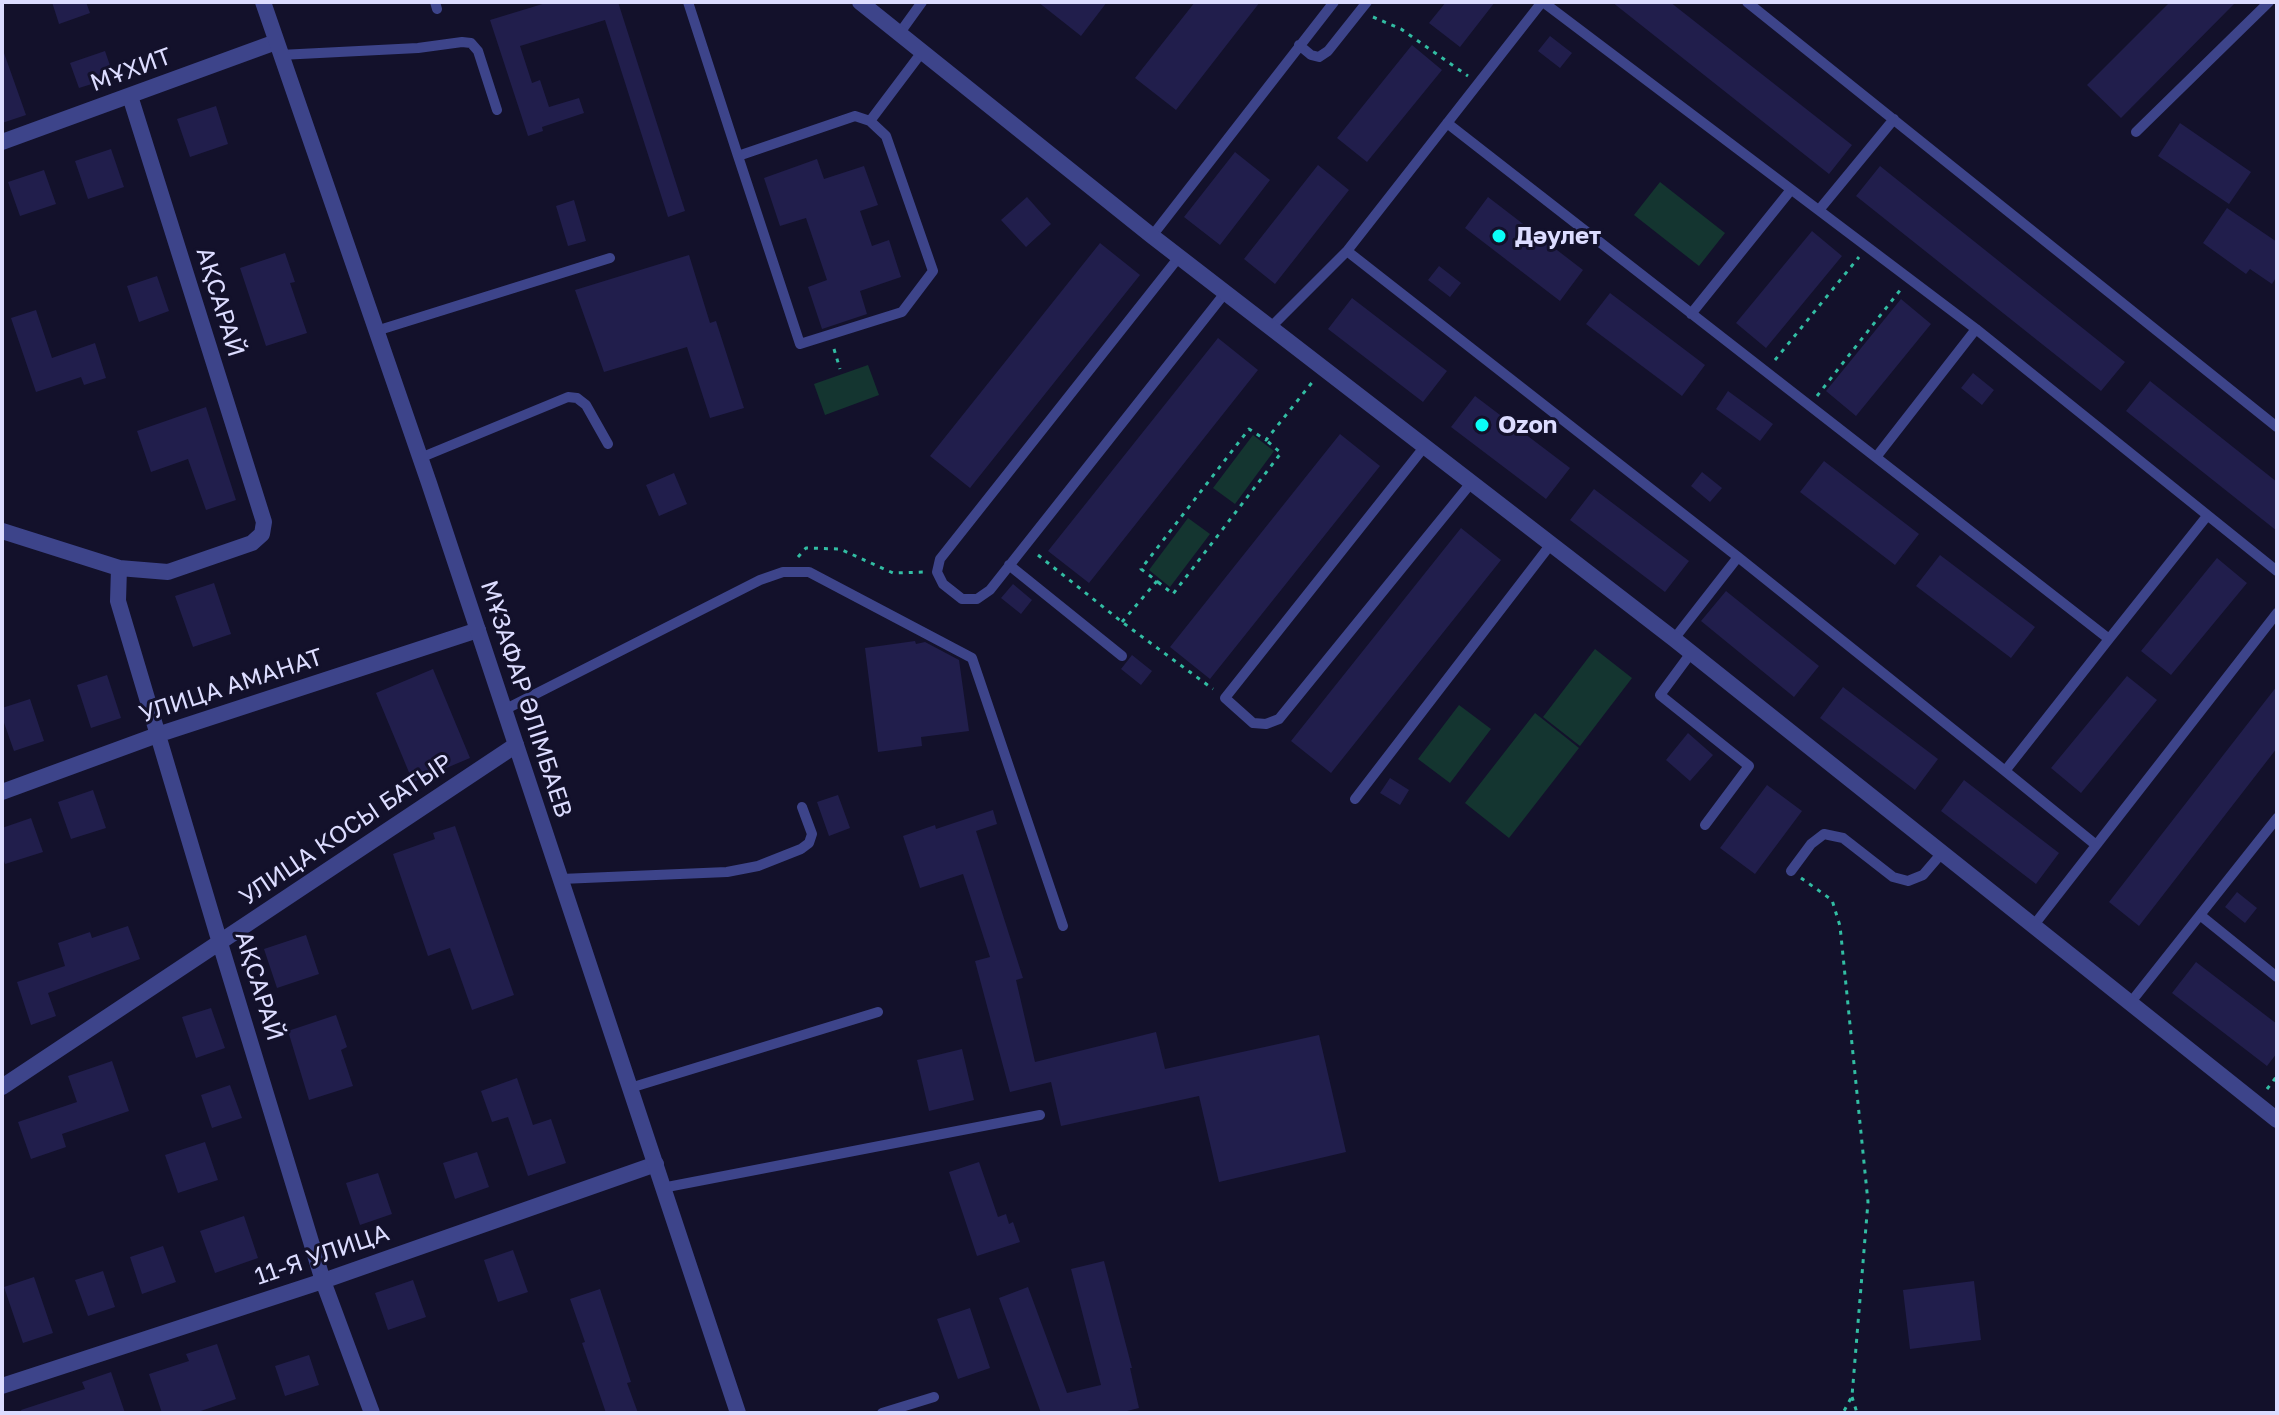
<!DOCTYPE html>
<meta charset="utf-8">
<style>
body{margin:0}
#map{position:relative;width:2279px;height:1415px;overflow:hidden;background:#13112b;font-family:"Golos Text",sans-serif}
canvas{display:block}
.frame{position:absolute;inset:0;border:4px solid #dcdcff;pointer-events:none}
</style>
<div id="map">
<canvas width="2279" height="1415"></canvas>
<div class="frame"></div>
</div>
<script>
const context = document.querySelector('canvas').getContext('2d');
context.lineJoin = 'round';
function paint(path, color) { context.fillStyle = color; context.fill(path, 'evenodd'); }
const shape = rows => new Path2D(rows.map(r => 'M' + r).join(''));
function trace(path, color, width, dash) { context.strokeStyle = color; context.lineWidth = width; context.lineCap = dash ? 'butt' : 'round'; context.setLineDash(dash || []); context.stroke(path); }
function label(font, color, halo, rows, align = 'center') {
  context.font = font + ' "Golos Text",sans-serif'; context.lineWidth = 6; context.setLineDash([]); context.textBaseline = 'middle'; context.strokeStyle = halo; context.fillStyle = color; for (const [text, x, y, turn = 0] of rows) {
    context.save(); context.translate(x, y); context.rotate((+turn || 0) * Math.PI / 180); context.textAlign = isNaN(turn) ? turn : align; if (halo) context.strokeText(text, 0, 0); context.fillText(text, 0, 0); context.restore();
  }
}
const green = shape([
 [1660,182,1725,233,1699,266,1634,215],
 [868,365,879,395,825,415,814,384],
 [1253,435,1274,451,1235,504,1213,488],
 [1188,518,1210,534,1170,587,1149,570],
 [1595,649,1632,678,1580,746,1543,717],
 [1459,705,1491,729,1450,783,1418,759],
 [1535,713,1579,748,1509,838,1465,803]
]);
const building = shape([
 [52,2,86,2,90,13,59,24],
 [549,2,618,2,685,211,668,217,605,20,520,46,532,83,540,80,549,107,579,98,584,113,542,127,543,131,528,136,490,20],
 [1038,2,1107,2,1081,36],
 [1195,2,1260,2,1176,110,1135,78],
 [1446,2,1495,2,1460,47,1429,23],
 [1612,2,1670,2,1852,145,1829,174],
 [2170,2,2236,2,2121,118,2087,85],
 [1550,36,1572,53,1560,68,1538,51],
 [1412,45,1442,70,1367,162,1337,138],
 [105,51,114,77,79,88,70,63],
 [2,53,4,53,26,115,2,123],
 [216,106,228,144,190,157,177,119],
 [2180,123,2251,172,2229,204,2158,156],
 [111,149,124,187,88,199,75,161],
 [1235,152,1270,180,1220,245,1184,217],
 [817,159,824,179,864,166,878,205,860,211,872,246,889,240,901,277,860,291,867,314,822,329,808,287,827,280,806,218,780,226,764,178],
 [1318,165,1349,190,1275,284,1244,259],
 [1880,166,2125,362,2101,391,1856,196],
 [44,170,56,204,20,216,8,182],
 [1027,197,1051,224,1026,247,1001,220],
 [1488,197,1583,270,1560,301,1465,228],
 [574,200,586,241,568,246,556,206],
 [2227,208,2277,242,2277,276,2272,284,2250,269,2246,274,2203,243],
 [1812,231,1842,256,1766,348,1736,323],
 [1100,243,1140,275,970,488,930,456],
 [285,253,295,282,290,283,307,333,266,346,240,268],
 [689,255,710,323,716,321,744,408,710,418,687,347,604,372,575,290],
 [1439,266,1461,283,1450,297,1428,280],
 [157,276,169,311,139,322,127,286],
 [1610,293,1705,365,1682,396,1586,324],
 [1352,298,1447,371,1423,402,1328,329],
 [1901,299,1931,324,1856,416,1826,391],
 [36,310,52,358,95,343,106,378,84,385,81,377,36,392,11,318],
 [1218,338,1258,370,1089,583,1048,551],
 [1973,373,1994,390,1982,405,1961,388],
 [2150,381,2277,482,2277,531,2126,411],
 [1728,391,1773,424,1760,441,1716,409],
 [1475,396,1570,468,1546,499,1451,427],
 [206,407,236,500,206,510,188,459,151,472,137,431],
 [1340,434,1380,466,1210,679,1170,647],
 [1824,461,1919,534,1895,565,1800,492],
 [1702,472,1722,488,1710,502,1691,486],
 [674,473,687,504,659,516,646,485],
 [1594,489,1689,561,1665,592,1570,520],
 [1461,528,1501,560,1331,773,1291,741],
 [1940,555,2035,627,2011,658,1916,586],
 [2217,558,2247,583,2171,675,2141,651],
 [214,583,231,634,193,647,175,596],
 [1013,584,1032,600,1021,614,1001,598],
 [1726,591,1819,666,1794,697,1701,621],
 [915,641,916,644,925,642,959,660,969,731,921,737,922,746,878,752,865,648],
 [1132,655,1152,671,1141,685,1121,669],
 [433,669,470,758,413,782,376,693],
 [107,675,121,718,91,728,77,685],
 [2127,676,2157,700,2081,793,2051,768],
 [2277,686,2277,748,2139,926,2109,902],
 [1843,687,1938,759,1915,790,1820,718],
 [30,699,44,741,14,751,2,717,2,708],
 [1688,733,1713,755,1690,781,1666,760],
 [1390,778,1409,790,1400,805,1380,793],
 [1964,780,2059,853,2036,884,1941,811],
 [1767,785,1802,811,1755,874,1720,848],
 [93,790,106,828,71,839,58,802],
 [838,795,850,828,829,836,817,802],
 [993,810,997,824,976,831,1023,978,1016,980,1035,1062,1156,1032,1165,1069,1319,1035,1346,1152,1219,1182,1199,1096,1061,1126,1051,1082,1010,1092,975,961,990,957,963,874,920,888,903,836,935,825,936,829],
 [31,818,43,852,5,864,2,856,2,828],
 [455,826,514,995,472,1010,450,948,428,956,393,854,435,839,433,833],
 [2237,892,2257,908,2245,923,2225,907],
 [128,926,140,959,48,993,56,1016,31,1025,17,982,65,966,58,943,90,932,92,938],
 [306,935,319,974,277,988,264,949],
 [2196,962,2277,1024,2277,1053,2267,1066,2172,993],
 [211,1008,225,1048,196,1058,182,1017],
 [336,1015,347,1047,341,1050,353,1086,309,1100,288,1031],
 [962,1049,974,1100,929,1111,917,1060],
 [112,1061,129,1111,62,1134,66,1147,31,1159,18,1122,77,1102,68,1076],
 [517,1078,533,1125,551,1119,566,1163,528,1176,508,1117,492,1122,481,1091],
 [230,1085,242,1118,212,1128,201,1095],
 [205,1142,218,1180,178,1193,165,1155],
 [477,1152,489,1187,455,1199,443,1163],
 [979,1162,998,1217,1006,1214,1009,1224,1013,1222,1020,1242,977,1256,949,1172],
 [378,1173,392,1214,360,1225,346,1183],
 [244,1216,258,1258,215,1273,200,1231],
 [163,1246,176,1282,142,1294,130,1257],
 [513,1250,528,1292,498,1302,484,1260],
 [1104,1261,1132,1368,1130,1368,1139,1408,1119,1413,1041,1413,999,1298,1028,1287,1067,1393,1101,1385,1071,1269],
 [103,1271,115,1307,88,1316,75,1280],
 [34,1277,53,1333,23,1343,4,1287],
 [413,1280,426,1317,388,1330,375,1293],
 [1974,1281,1981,1340,1910,1349,1903,1290],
 [600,1289,631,1382,627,1383,638,1413,606,1413,582,1343,585,1342,570,1299],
 [970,1308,990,1368,958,1379,937,1319],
 [217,1344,236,1399,195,1413,162,1413,149,1374,189,1361,186,1354],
 [309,1355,319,1385,285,1396,275,1366],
 [111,1372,125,1413,22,1413,21,1410,85,1389,82,1382]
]);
const path = shape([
 [1373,17,1401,29,1468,76],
 [834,349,840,369],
 [1775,360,1859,257],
 [1817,396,1901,289],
 [1038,555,1122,622,1213,689],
 [798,557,806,548,840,549,893,573,925,572],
 [1158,582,1173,594,1281,453,1266,440],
 [1122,622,1157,581,1141,569,1249,429,1266,440,1314,380],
 [1801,878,1832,900,1840,926,1868,1202,1852,1396,1843,1413],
 [2267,1089,2277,1076],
 [1852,1397,1857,1413]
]);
const service = shape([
 [435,2,437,9],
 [688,2,738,156],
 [1543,2,1976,329,2277,571],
 [1747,2,2277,427],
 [899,34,922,2],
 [1299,45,1311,55,1319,57,1328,51,1367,2],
 [280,55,418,48,462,42,471,43,478,51,497,110],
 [855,116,870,121,886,136,933,271,902,312,800,344,738,156,855,116],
 [870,121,922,52],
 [2136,132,2269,2],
 [1819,210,1894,119],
 [1152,236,1334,2],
 [1347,251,1738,557,2005,771,2109,639,1447,123],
 [1179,257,940,559,937,572,943,584,962,599,977,599,990,590,1225,293],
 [1691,314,1790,191],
 [1271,327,1347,251,1542,2],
 [376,331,610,258],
 [1425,446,1225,698,1253,723,1266,724,1279,719,1471,483],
 [1877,456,1976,329],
 [420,458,568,397,577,398,586,405,608,444],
 [1009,565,1122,656],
 [1674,639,1738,557],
 [2109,639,2207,516],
 [1691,653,1660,695,1749,766,1705,825],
 [504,710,760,580,783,572,809,572,972,658,1063,926],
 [2005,771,2096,845],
 [1355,799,1551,544],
 [1791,871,1811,844,1824,834,1843,838,1893,877,1908,881,1923,875,1941,854],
 [561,879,727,872,758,866,801,849,809,843,812,834,802,807],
 [2200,915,2277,818],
 [2034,925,2277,613],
 [2131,1002,2200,915,2277,977],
 [630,1088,878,1012],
 [662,1188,1040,1115],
 [882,1413,934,1397]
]);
const minor = shape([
 [860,2,1152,236,1674,639,2277,1120],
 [2,142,276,42],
 [2,531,119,568,168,572,252,543,262,534,264,522,130,96],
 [119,568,118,601,220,943,323,1281,372,1413],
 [2,792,160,734,478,630],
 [2,1087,516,745],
 [2,1386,323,1281,656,1164]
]);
const tertiary = shape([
 [263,2,429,483,738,1413]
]);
const markers = [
 [1499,236,8,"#0afdf7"],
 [1482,425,8,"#0afdf7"]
];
const streetNames = [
 ["МҰХИТ",131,70,-20],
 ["АҚСАРАЙ",220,302,73],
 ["УЛИЦА АМАНАТ",231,686,-18],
 ["МҰЗАФАР ӘЛІМБАЕВ",526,699,72],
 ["УЛИЦА КОСЫ БАТЫР",346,830,-34],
 ["АҚСАРАЙ",259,986,73],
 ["11-Я УЛИЦА",322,1255,-19]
];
const poiNames = [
 ["Дәулет",1515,236],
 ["Ozon",1498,425]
];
paint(green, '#143530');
paint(building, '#211e4c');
trace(path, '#32bda3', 3, [4, 6]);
trace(service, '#3d448a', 10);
trace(minor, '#3d448a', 16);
trace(tertiary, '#3d448a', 16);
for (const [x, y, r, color] of markers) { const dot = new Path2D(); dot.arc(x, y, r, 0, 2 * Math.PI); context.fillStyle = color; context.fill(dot); trace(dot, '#13112b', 3); }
label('24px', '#dcdcff', '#13112b', streetNames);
label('bold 24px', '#dcdcff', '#13112b', poiNames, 'left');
</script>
